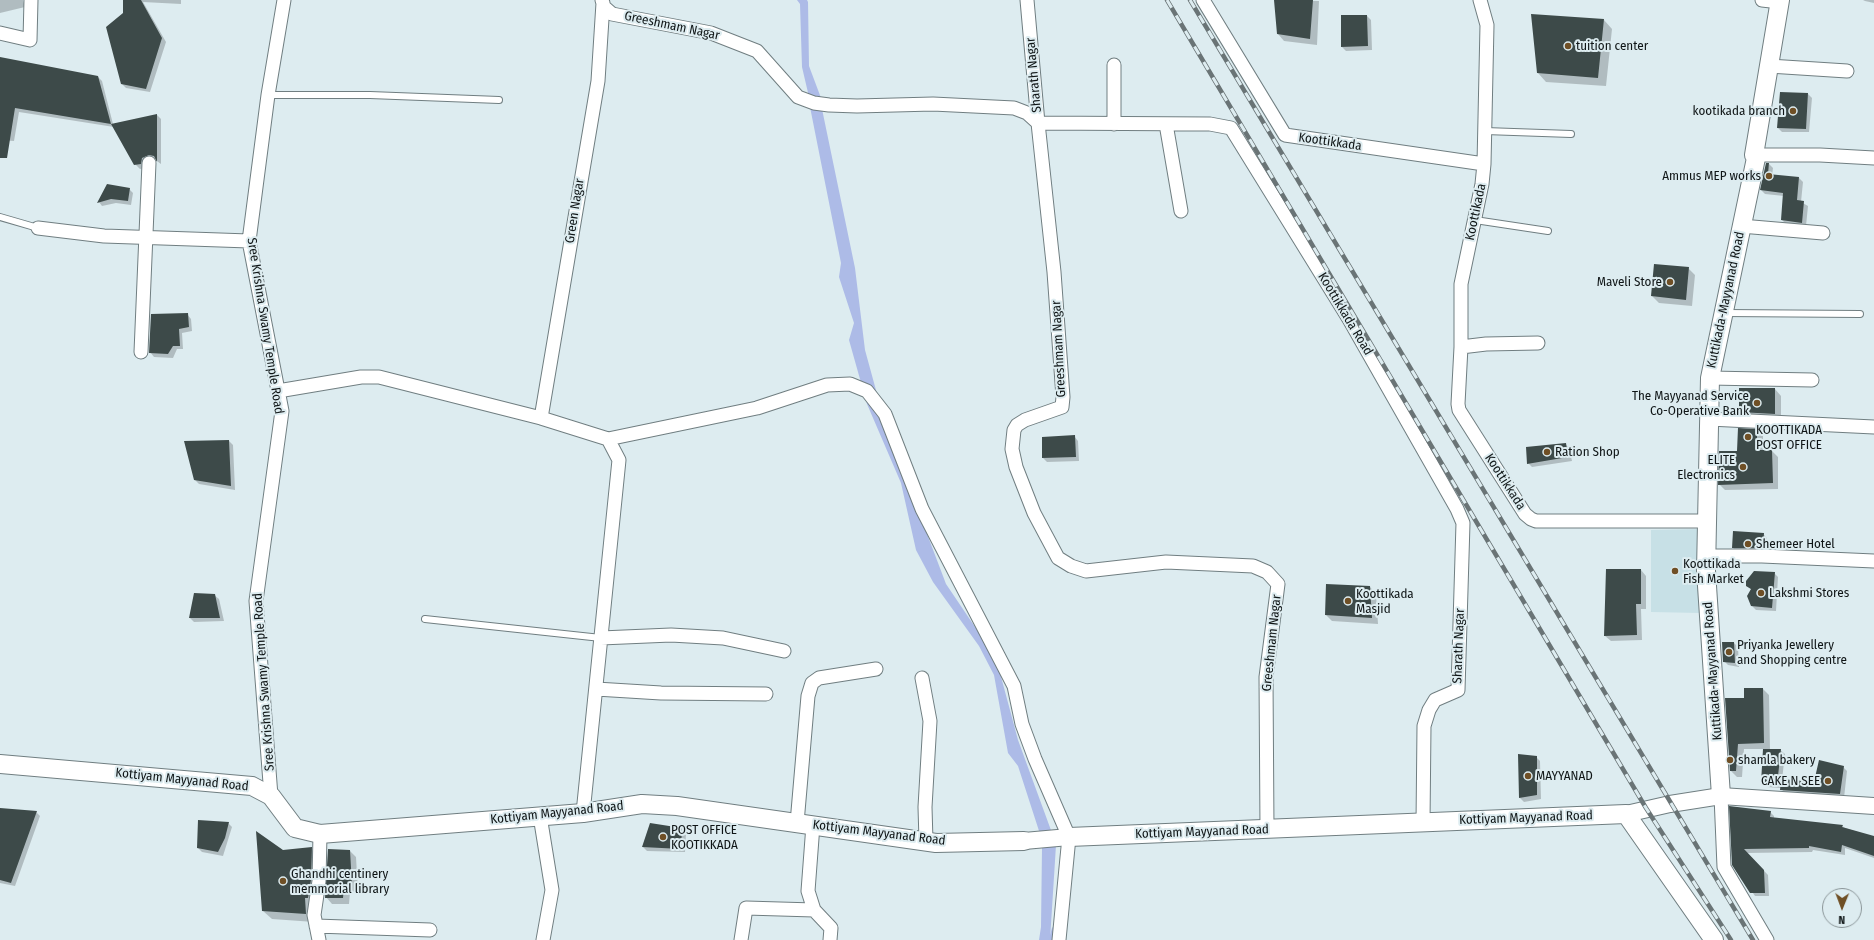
<!DOCTYPE html>
<style>
body{margin:0}
#map{position:relative;width:1874px;height:940px;overflow:hidden;background:#ddecf0;font-family:"Fira Sans Condensed",sans-serif}
canvas{display:block}
.north{position:absolute;left:1822px;top:888px;width:40px;height:40px;box-sizing:border-box;background:#ddecf0;border:1px solid #8b9699;border-radius:50%;rotate:181deg;font-size:11px;font-weight:700;line-height:16px;text-align:center;color:#0f1516}
.north::after{content:'';display:block;margin:auto;width:14px;height:18px;background:#6f4f25;clip-path:polygon(50% 0,100% 100%,50% 72%,0 100%)}
</style>
<div id="map">
<canvas width="1874" height="940"></canvas>
<div class="north">N</div>
</div>
<script>
const context = document.querySelector('canvas').getContext('2d');
context.lineJoin = 'round';
function paint(path, color) { context.fillStyle = color; context.fill(path, 'evenodd'); }
const shape = rows => new Path2D(rows.map(r => 'M' + r).join(''));
function trace(path, color, width, dash) { context.strokeStyle = color; context.lineWidth = width; context.lineCap = dash ? 'butt' : 'round'; context.setLineDash(dash || []); context.stroke(path); }
function label(font, color, halo, rows, align = 'center') {
  context.font = font + ' "Fira Sans Condensed",sans-serif'; context.lineWidth = 4; context.setLineDash([]); context.textBaseline = 'middle'; context.strokeStyle = halo; context.fillStyle = color; for (const [text, x, y, turn = 0] of rows) {
    context.save(); context.translate(x, y); context.rotate((+turn || 0) * Math.PI / 180); context.textAlign = isNaN(turn) ? turn : align; if (halo) context.strokeText(text, 0, 0); context.fillText(text, 0, 0); context.restore();
  }
}
const built = shape([
 [1700,529,1700,613,1651,612,1651,530]
]);
const water = shape([
 [797,0,807,0,808,2,809,66,821,98,809,97,802,67,800,4],
 [810,107,822,109,855,268,865,350,885,423,946,584,996,658,1018,740,1052,833,1040,834,1018,766,1008,753,994,675,979,646,933,582,916,550,901,483,867,404,849,340,854,323,839,277,841,263],
 [1056,845,1050,940,1039,940,1041,927,1042,848]
]);
const shadow = shape([
 [0,0,23,0,25,7,0,13],
 [140,0,181,0,181,4,143,2,166,42,150,92,126,88,122,84],
 [1275,0,1319,1,1317,45,1284,41,1278,34],
 [1863,0,1874,0,1874,3,1865,1],
 [1367,16,1371,20,1372,50,1346,51,1342,47],
 [1604,20,1612,29,1606,86,1546,82,1538,73],
 [0,58,98,77,102,81,113,124,157,115,161,119,161,164,154,159,146,162,145,168,140,169,135,164,114,127,19,112,14,141,0,140],
 [1808,94,1812,98,1809,132,1782,132,1778,128],
 [1769,164,1773,168,1772,176,1799,178,1803,182,1801,202,1808,206,1806,226,1786,224,1782,220,1784,196,1765,194,1761,190],
 [129,189,133,193,131,205,116,203,102,206,99,202],
 [1688,268,1695,275,1692,306,1659,303,1652,296],
 [187,314,191,319,192,331,182,333,183,349,177,349,173,358,154,357,150,352],
 [1775,389,1781,396,1781,420,1746,418,1740,412],
 [1739,429,1757,430,1763,436,1763,451,1772,451,1778,457,1778,489,1725,490,1719,484,1738,452],
 [1074,436,1078,441,1079,461,1047,462,1043,458],
 [229,441,233,445,235,490,199,484,195,480],
 [1565,444,1569,448,1572,461,1532,467,1528,463],
 [1763,534,1767,538,1766,552,1737,552,1733,548],
 [1641,570,1646,576,1646,609,1641,609,1642,640,1611,641,1605,636],
 [1774,573,1778,577,1776,611,1756,610,1752,606,1752,590,1747,586],
 [1370,587,1376,594,1378,624,1332,621,1326,615],
 [214,595,219,599,224,621,194,622,190,618],
 [1734,643,1738,647,1739,667,1728,665,1724,661],
 [1763,689,1769,695,1770,750,1780,750,1785,754,1782,780,1815,783,1843,767,1847,771,1844,798,1785,794,1781,788,1767,787,1762,783,1764,749,1744,749,1742,777,1737,777,1731,771,1745,699],
 [1536,757,1540,761,1541,799,1524,802,1520,798],
 [0,809,36,812,40,816,15,886,0,883],
 [1770,812,1774,816,1774,818,1842,826,1845,828,1874,837,1874,858,1845,848,1845,855,1813,850,1812,852,1747,853,1768,875,1769,896,1755,896,1733,864],
 [228,823,232,827,223,856,202,852,198,848],
 [681,829,686,833,685,852,647,851,643,847],
 [311,849,320,857,314,922,272,919,263,911,283,851],
 [350,851,356,857,358,891,350,892,349,904,332,904,326,897]
]);
const stream = shape([
 [1051,940,1054,929]
]);
const building = shape([
 [123,0,141,0,162,38,146,89,121,84,106,27,123,13],
 [1274,0,1313,0,1310,39,1277,34],
 [1531,14,1604,19,1598,78,1537,73],
 [1341,15,1367,15,1368,46,1341,47],
 [0,57,98,76,111,124,15,108,7,158,0,158],
 [1780,92,1808,93,1806,129,1777,128],
 [157,114,157,162,154,156,149,155,142,158,141,164,134,165,111,124],
 [1766,163,1769,163,1768,174,1799,177,1797,200,1804,201,1802,223,1781,220,1783,193,1760,190],
 [107,184,130,188,128,201,111,199,97,203],
 [1654,264,1689,267,1686,300,1651,296],
 [188,313,189,327,179,329,180,346,173,346,168,354,149,353,151,314],
 [1739,388,1775,388,1775,414,1739,412],
 [1738,428,1757,429,1757,450,1772,450,1773,483,1718,485,1719,451,1737,451],
 [1075,435,1076,457,1042,458,1042,437],
 [229,440,231,486,194,480,184,441],
 [1566,443,1568,457,1527,464,1526,447],
 [1733,531,1764,533,1763,548,1732,548],
 [1606,569,1641,569,1641,604,1636,604,1637,635,1604,636],
 [1754,571,1775,572,1772,608,1751,606,1747,596,1751,589,1746,586,1746,581],
 [1326,584,1370,586,1372,618,1325,615],
 [194,593,215,594,220,618,189,618],
 [1722,642,1734,642,1735,663,1723,662],
 [1744,688,1763,688,1764,743,1738,744,1736,771,1730,771,1725,698,1744,698],
 [1763,749,1781,749,1777,785,1761,783],
 [1518,754,1537,756,1537,795,1519,798],
 [1819,760,1844,766,1840,794,1780,790,1781,779,1814,782],
 [1729,806,1771,811,1770,817,1843,825,1842,827,1874,836,1874,856,1842,845,1841,852,1809,846,1809,848,1744,849,1764,870,1765,893,1750,893,1732,865],
 [0,808,37,811,11,883,0,880],
 [198,820,229,822,225,838,218,852,197,848],
 [650,823,682,828,681,849,642,847],
 [256,831,283,850,312,847,311,880,308,898,305,898,306,914,262,911],
 [328,849,350,850,352,885,344,886,343,898,325,898]
]);
const service = shape([
 [268,95,370,95,499,100],
 [1485,131,1571,134],
 [0,217,38,228],
 [1475,220,1548,231],
 [1725,313,1860,314],
 [425,619,601,638]
]);
const minor = shape([
 [602,0,604,7,612,14,711,33,757,51,798,97,814,103,829,105,857,106,933,104,1014,108,1027,113,1038,123,1054,272,1063,397,1062,407,1025,420,1017,425,1014,430,1012,449,1016,467,1034,513,1058,558,1071,566,1086,571,1166,562,1253,566,1267,572,1278,584,1266,677,1267,830],
 [1027,0,1038,123,1210,124,1231,128,1349,319,1457,509,1463,523,1458,690,1435,700,1429,710,1424,726,1423,823],
 [1203,0,1285,135,1484,164],
 [1480,0,1487,25,1484,164,1482,184,1461,284,1461,347,1486,344,1538,343],
 [1762,0,1780,2],
 [0,33,30,40,31,0],
 [1769,66,1847,71],
 [1114,124,1114,65],
 [1166,124,1181,211],
 [1754,155,1820,155,1874,158],
 [1741,226,1823,233],
 [38,228,104,236,249,241],
 [1461,347,1458,404,1459,410,1525,514,1531,519,1536,521,1707,521],
 [141,352,149,163],
 [1710,378,1812,380],
 [278,391,361,377,379,377,541,418,608,439,757,408,827,385,850,384,867,391,885,414,922,509,1014,686,1022,724,1035,759,1069,837,1059,940],
 [541,418,598,81,603,3],
 [1709,419,1874,427],
 [1706,556,1762,556,1874,561],
 [601,638,671,635,723,638,784,651],
 [922,678,930,721,925,807,926,841],
 [596,689,661,693,766,694],
 [271,796,256,601,282,411,249,241,268,95,284,0],
 [1721,796,1724,867,1767,940],
 [583,813,619,460,608,439],
 [540,816,552,890,543,940],
 [797,823,808,696,812,683,819,678,876,669],
 [813,825,808,891,814,910,831,928,830,940],
 [316,926,430,930],
 [319,940,314,915,319,881,320,834],
 [741,940,746,908,814,910]
]);
const tertiary = shape([
 [1626,814,1670,804,1721,796,1874,806],
 [1024,841,1069,837]
]);
const secondary = shape([
 [0,764,252,786,271,796,295,828,320,834,583,813,642,804,677,806,936,843,1024,841],
 [1721,796,1706,571,1710,378,1756,158,1754,155,1780,0],
 [1069,837,1626,814,1714,940]
]);
const rail = shape([
 [1167,0,1646,808,1731,940],
 [1190,0,1753,940]
]);
const markers = [
 [1568,46,4,"#6f4f25"],
 [1793,111,4,"#6f4f25"],
 [1769,176,4,"#6f4f25"],
 [1670,282,4,"#6f4f25"],
 [1757,403,4,"#6f4f25"],
 [1748,437,4,"#6f4f25"],
 [1547,452,4,"#6f4f25"],
 [1743,467,4,"#6f4f25"],
 [1748,544,4,"#6f4f25"],
 [1675,571,4,"#6f4f25"],
 [1761,593,4,"#6f4f25"],
 [1348,601,4,"#6f4f25"],
 [1729,652,4,"#6f4f25"],
 [1730,760,4,"#6f4f25"],
 [1528,776,4,"#6f4f25"],
 [1828,781,4,"#6f4f25"],
 [663,837,4,"#6f4f25"],
 [283,881,4,"#6f4f25"]
];
const streetNames = [
 ["Greeshmam Nagar",672,26,12],
 ["Sharath Nagar",1034,75,-95],
 ["Koottikkada",1330,142,8],
 ["Green Nagar",575,211,-81],
 ["Koottikada",1476,212,-78],
 ["Kuttikada-Mayyanad Road",1726,300,-78],
 ["Koottikkada Road",1345,314,59],
 ["Sree Krishna Swamy Temple Road",265,326,81],
 ["Greeshmam Nagar",1059,349,-93],
 ["Koottikkada",1505,482,57],
 ["Greeshmam Nagar",1272,643,-84],
 ["Sharath Nagar",1459,646,-88],
 ["Kuttikada-Mayyanad Road",1713,671,-94],
 ["Sree Krishna Swamy Temple Road",264,682,-94],
 ["Kottiyam Mayyanad Road",182,780,6],
 ["Kottiyam Mayyanad Road",557,813,-6],
 ["Kottiyam Mayyanad Road",1526,818,-2],
 ["Kottiyam Mayyanad Road",1202,832,-2],
 ["Kottiyam Mayyanad Road",879,833,7]
];
const poiNames = [
 ["tuition center",1576,46],
 ["kootikada branch",1785,111,"right"],
 ["Ammus MEP works",1761,176,"right"],
 ["Maveli Store",1662,282,"right"],
 ["The Mayyanad Service",1749,396,"right"],
 ["Co-Operative Bank",1749,411,"right"],
 ["KOOTTIKADA",1756,430],
 ["POST OFFICE",1756,445],
 ["Ration Shop",1555,452],
 ["ELITE",1735,460,"right"],
 ["Electronics",1735,475,"right"],
 ["Shemeer Hotel",1756,544],
 ["Koottikada",1683,564],
 ["Fish Market",1683,579],
 ["Lakshmi Stores",1769,593],
 ["Koottikada",1356,594],
 ["Masjid",1356,609],
 ["Priyanka Jewellery",1737,645],
 ["and Shopping centre",1737,660],
 ["shamla bakery",1738,760],
 ["MAYYANAD",1536,776],
 ["CAKE N SEE",1820,781,"right"],
 ["POST OFFICE",671,830],
 ["KOOTIKKADA",671,845],
 ["Ghandhi centinery",291,874],
 ["memmorial library",291,889]
];
paint(built, '#c7e0e6');
paint(water, '#adbbe7');
paint(shadow, '#0003');
trace(stream, '#adbbe7', 4.5);
paint(building, '#3d4a49');
trace(service, '#707e81', 8);
trace(minor, '#707e81', 15);
trace(tertiary, '#707e81', 18);
trace(secondary, '#707e81', 20);
trace(service, '#fff', 6);
trace(minor, '#fff', 13);
trace(tertiary, '#fff', 16);
trace(secondary, '#fff', 18);
trace(rail, '#6a7476', 4.5);
trace(rail, '#ddecf0', 3, [9]);
for (const [x, y, r, color] of markers) { const dot = new Path2D(); dot.arc(x, y, r, 0, 2 * Math.PI); context.fillStyle = color; context.fill(dot); trace(dot, '#ddecf0', 1.5); }
label('13px', '#0f1516', '#ddecf0', streetNames);
label('13px', '#0f1516', '#ddecf0', poiNames, 'left');
</script>
